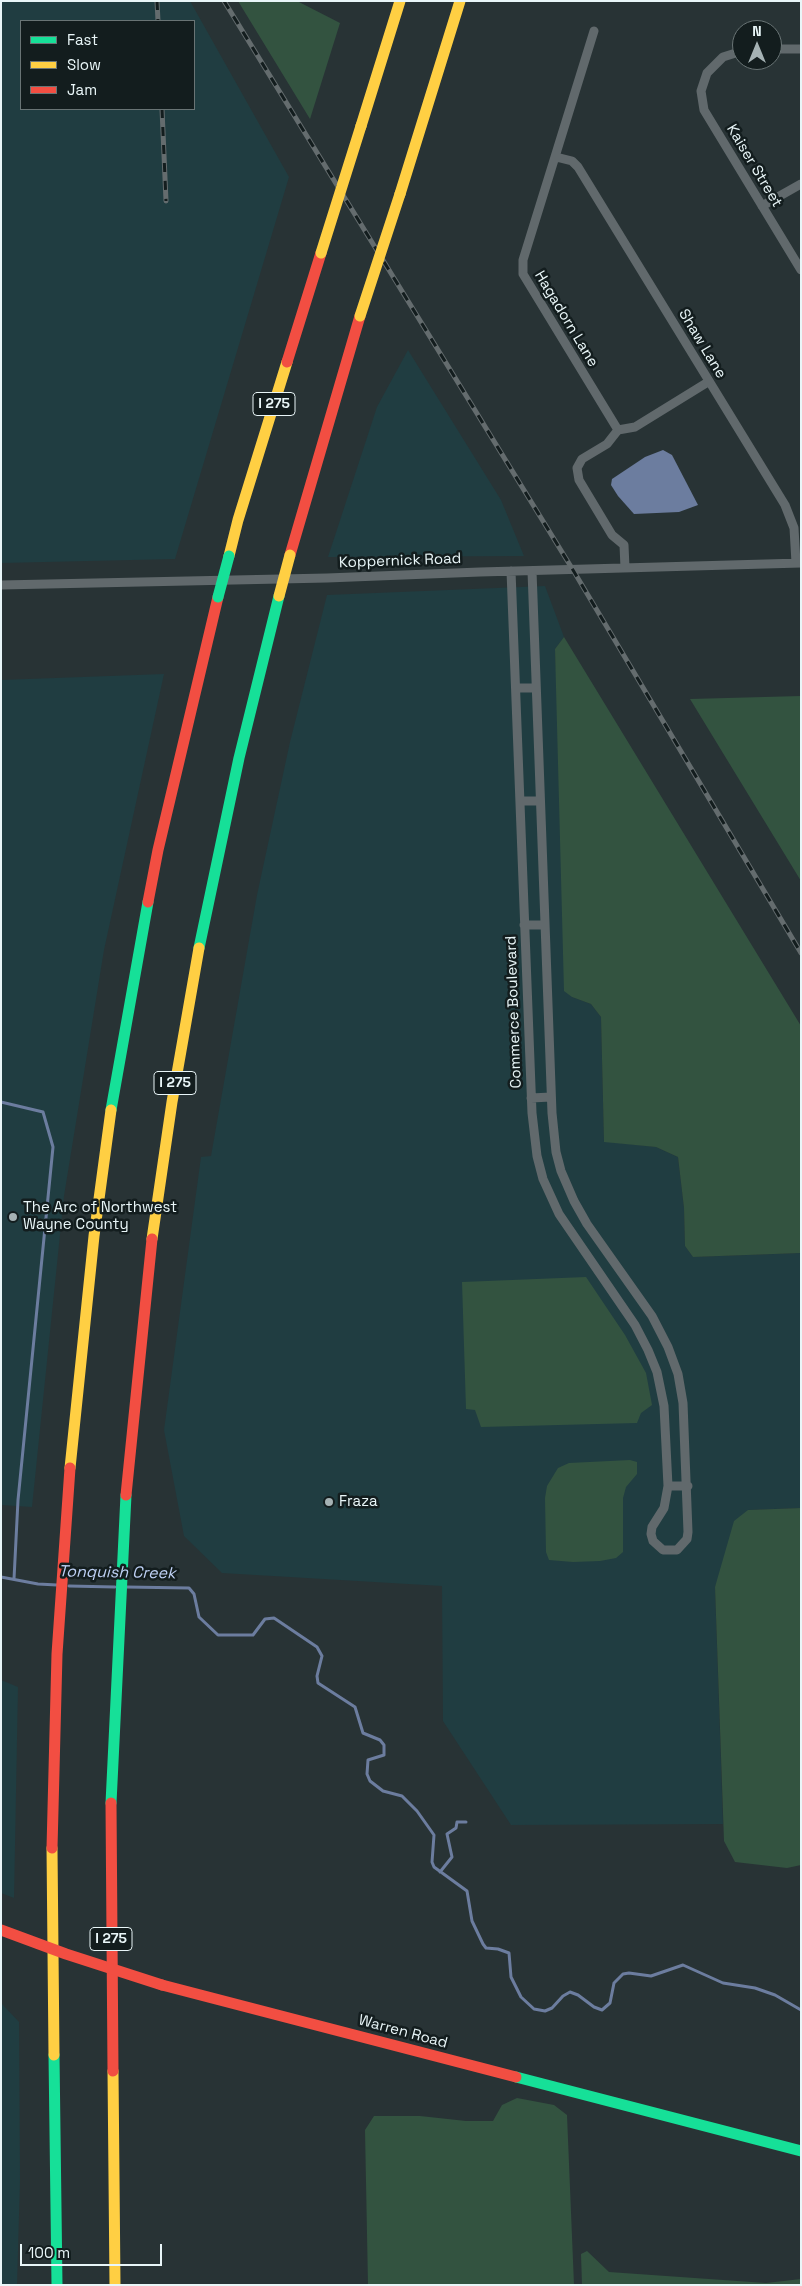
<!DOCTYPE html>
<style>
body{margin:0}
#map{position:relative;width:802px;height:2286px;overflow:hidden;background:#283335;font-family:"Space Grotesk",sans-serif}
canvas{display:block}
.frame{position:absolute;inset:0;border:2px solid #e9f6f8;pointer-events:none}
.legend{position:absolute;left:20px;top:20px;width:175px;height:90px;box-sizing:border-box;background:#131d1e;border:1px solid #697475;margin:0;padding:6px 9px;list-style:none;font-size:15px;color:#e9f6f8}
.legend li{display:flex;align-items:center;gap:10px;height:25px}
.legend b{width:25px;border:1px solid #697475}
.north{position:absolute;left:732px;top:20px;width:50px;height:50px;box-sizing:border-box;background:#131d1e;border:1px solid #697475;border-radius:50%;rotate:0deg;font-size:14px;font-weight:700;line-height:20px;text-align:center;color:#e9f6f8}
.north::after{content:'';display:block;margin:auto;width:18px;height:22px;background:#a5b2b4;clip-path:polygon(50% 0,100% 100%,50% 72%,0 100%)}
.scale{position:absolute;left:20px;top:2244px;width:142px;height:22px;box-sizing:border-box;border:2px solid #e9f6f8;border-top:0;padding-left:6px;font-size:15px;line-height:18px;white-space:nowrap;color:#e9f6f8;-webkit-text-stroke:4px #131d1e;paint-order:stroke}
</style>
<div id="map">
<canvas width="802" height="2286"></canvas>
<div class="frame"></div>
<ul class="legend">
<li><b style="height:6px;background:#16e098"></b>Fast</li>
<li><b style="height:6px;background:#ffcf43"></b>Slow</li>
<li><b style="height:6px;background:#f24e42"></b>Jam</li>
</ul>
<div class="north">N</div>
<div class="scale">100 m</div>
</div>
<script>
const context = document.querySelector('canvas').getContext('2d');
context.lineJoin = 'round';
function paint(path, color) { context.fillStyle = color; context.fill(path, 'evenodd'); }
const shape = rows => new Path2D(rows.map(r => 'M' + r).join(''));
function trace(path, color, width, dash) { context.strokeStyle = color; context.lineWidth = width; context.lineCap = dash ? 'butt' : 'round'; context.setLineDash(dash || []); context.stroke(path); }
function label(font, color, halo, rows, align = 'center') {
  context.font = font + ' "Space Grotesk",sans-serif'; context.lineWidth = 5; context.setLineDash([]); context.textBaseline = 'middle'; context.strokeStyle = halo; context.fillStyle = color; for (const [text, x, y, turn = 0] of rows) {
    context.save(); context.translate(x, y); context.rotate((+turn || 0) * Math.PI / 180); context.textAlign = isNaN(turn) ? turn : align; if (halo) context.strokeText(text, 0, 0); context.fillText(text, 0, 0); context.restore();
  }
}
const built = shape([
 [1,1,190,1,289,177,175,559,1,563],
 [21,21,194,21,194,109,21,109],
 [408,350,501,500,524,556,328,557,377,407],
 [545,586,564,637,555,649,572,997,591,1004,601,1017,604,1141,656,1147,678,1157,684,1208,685,1246,693,1257,801,1253,801,1508,748,1510,715,1587,723,1824,511,1825,443,1721,442,1586,222,1573,184,1536,164,1430,201,1157,211,1156,257,895,290,742,327,595],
 [164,674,104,950,64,1196,32,1507,1,1505,1,680],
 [1,1680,18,1687,14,1898,1,1893],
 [1,1999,2,2004,19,2022,20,2180,17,2285,1,2285]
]);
const green = shape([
 [238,1,297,1,340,23,310,119],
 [564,637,801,1026,801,1253,693,1257,685,1246,684,1208,678,1157,656,1147,604,1142,601,1017,591,1004,572,997,564,991,555,649],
 [801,696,801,881,690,699],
 [586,1277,625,1335,646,1373,652,1405,641,1413,637,1423,481,1427,475,1410,466,1409,462,1282],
 [630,1460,637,1462,637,1474,626,1487,623,1498,623,1552,616,1558,600,1561,573,1562,549,1560,546,1552,545,1498,547,1486,558,1468,569,1463],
 [801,1508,801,1865,787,1868,735,1862,724,1841,715,1587,734,1521,748,1510],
 [517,2098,554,2105,567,2115,574,2285,368,2285,365,2130,374,2116,420,2116,466,2121,493,2121,502,2105],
 [587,2251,609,2272,766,2283,801,2279,801,2285,582,2285,581,2254]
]);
const water = shape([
 [663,450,672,455,698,505,679,512,634,514,618,496,611,485,612,479,645,457]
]);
const stream = shape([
 [1,1102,43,1112,53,1147,18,1500,14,1579],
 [1,1577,38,1584,57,1585],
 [69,1586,115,1587],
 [126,1587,189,1588,194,1594,199,1617,218,1635,253,1635,265,1619,274,1618,317,1647,322,1656,317,1676,318,1683,355,1707,363,1733,380,1740,384,1745,384,1755,368,1760,367,1774,370,1781,383,1791,402,1796,417,1811,434,1835,432,1862,434,1867,467,1891,472,1921,483,1944,486,1948,498,1949,509,1953,511,1977,521,1997,534,2009,545,2011,552,2008,563,1996,570,1992,578,1995,594,2007,602,2010,610,2003,614,1983,623,1974,629,1973,651,1976,683,1965,723,1983,755,1988,775,1995,801,2010],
 [440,1872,452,1857,447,1834,456,1828,457,1822,466,1822]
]);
const street = shape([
 [594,31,523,260,523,274,618,430,635,427,708,382],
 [772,49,801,49],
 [742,51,723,57,707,73,701,91,704,110,801,270],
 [556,157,572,161,578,167,785,505,794,528,796,563],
 [762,206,801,184],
 [618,430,607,444,582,459,577,468,579,480,612,535,624,545,625,568],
 [511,571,532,1113,537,1156,543,1179,559,1214,635,1325,648,1350,657,1372,664,1406,668,1486,664,1508,652,1527,651,1534,653,1541,663,1550,677,1550,687,1539,688,1532,683,1403,678,1374,668,1347,652,1316,587,1224,574,1201,561,1171,556,1152,552,1113,532,571],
 [1,585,327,578,480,572,801,563],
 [516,688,535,688],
 [520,801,539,801],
 [524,925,544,925],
 [531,1098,551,1097],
 [668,1486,688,1486]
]);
const fast = shape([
 [199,948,239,758,279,596],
 [111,1110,148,902],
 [111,1803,126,1495],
 [54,2055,57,2285],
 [516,2077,801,2151]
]);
const slow = shape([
 [361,126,400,1],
 [400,194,460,1],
 [229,556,238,520,287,362],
 [152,1239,172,1102,199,948],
 [70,1468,94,1236,111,1110],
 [52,1848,54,2055],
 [113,2071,115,2285]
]);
const jam = shape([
 [287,362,321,253],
 [290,555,360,316],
 [148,902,158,850,218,597],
 [126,1495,152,1239],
 [111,1803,113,2071],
 [52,1848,57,1654,70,1468],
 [162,1985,516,2077]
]);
const rail = shape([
 [157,1,158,21],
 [224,1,573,570,801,953],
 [162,109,166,201]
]);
const fastBridge = shape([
 [218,597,229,556]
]);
const slowBridge = shape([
 [321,253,361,126],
 [360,316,400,194],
 [279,596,290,555]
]);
const jamBridge = shape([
 [1,1930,66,1954,162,1985]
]);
const markers = [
 [13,1217,5,"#a5b2b4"],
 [329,1502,5,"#a5b2b4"]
];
const shields = [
 [274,404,42],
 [175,1083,42],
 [111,1939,42]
];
const shieldNames = [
 ["I 275",274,404],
 ["I 275",175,1083],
 ["I 275",111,1939]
];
const streetNames = [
 ["Kaiser Street",754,166,59],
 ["Hagadorn Lane",566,319,59],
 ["Shaw Lane",702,344,59],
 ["Koppernick Road",400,561,-2],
 ["Commerce Boulevard",514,1012,-92],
 ["Warren Road",403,2032,15]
];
const poiNames = [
 ["The Arc of Northwest",23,1208],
 ["Wayne County",23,1225],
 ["Fraza",339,1502]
];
const waterNames = [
 ["Tonquish Creek",117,1573,1]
];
paint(built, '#203d41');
paint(green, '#335340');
paint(water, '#6c7d9f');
trace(stream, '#6c7d9f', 3);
trace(street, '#61696c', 9);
trace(fast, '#16e098', 11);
trace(slow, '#ffcf43', 11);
trace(jam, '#f24e42', 11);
trace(rail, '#646c6e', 5);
trace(rail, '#131d1e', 3, [9]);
trace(fastBridge, '#16e098', 11);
trace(slowBridge, '#ffcf43', 11);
trace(jamBridge, '#f24e42', 11);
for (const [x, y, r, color] of markers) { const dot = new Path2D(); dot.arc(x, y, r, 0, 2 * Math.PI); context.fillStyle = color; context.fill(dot); trace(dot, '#131d1e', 2); }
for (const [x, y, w] of shields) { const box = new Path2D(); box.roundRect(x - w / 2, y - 11.5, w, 23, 4); context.fillStyle = '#131d1e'; context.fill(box); trace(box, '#e9f6f8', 1); }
label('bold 14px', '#e9f6f8', null, shieldNames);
label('15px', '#e9f6f8', '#131d1e', streetNames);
label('15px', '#e9f6f8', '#131d1e', poiNames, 'left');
label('italic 16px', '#bed0f4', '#131d1e', waterNames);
</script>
